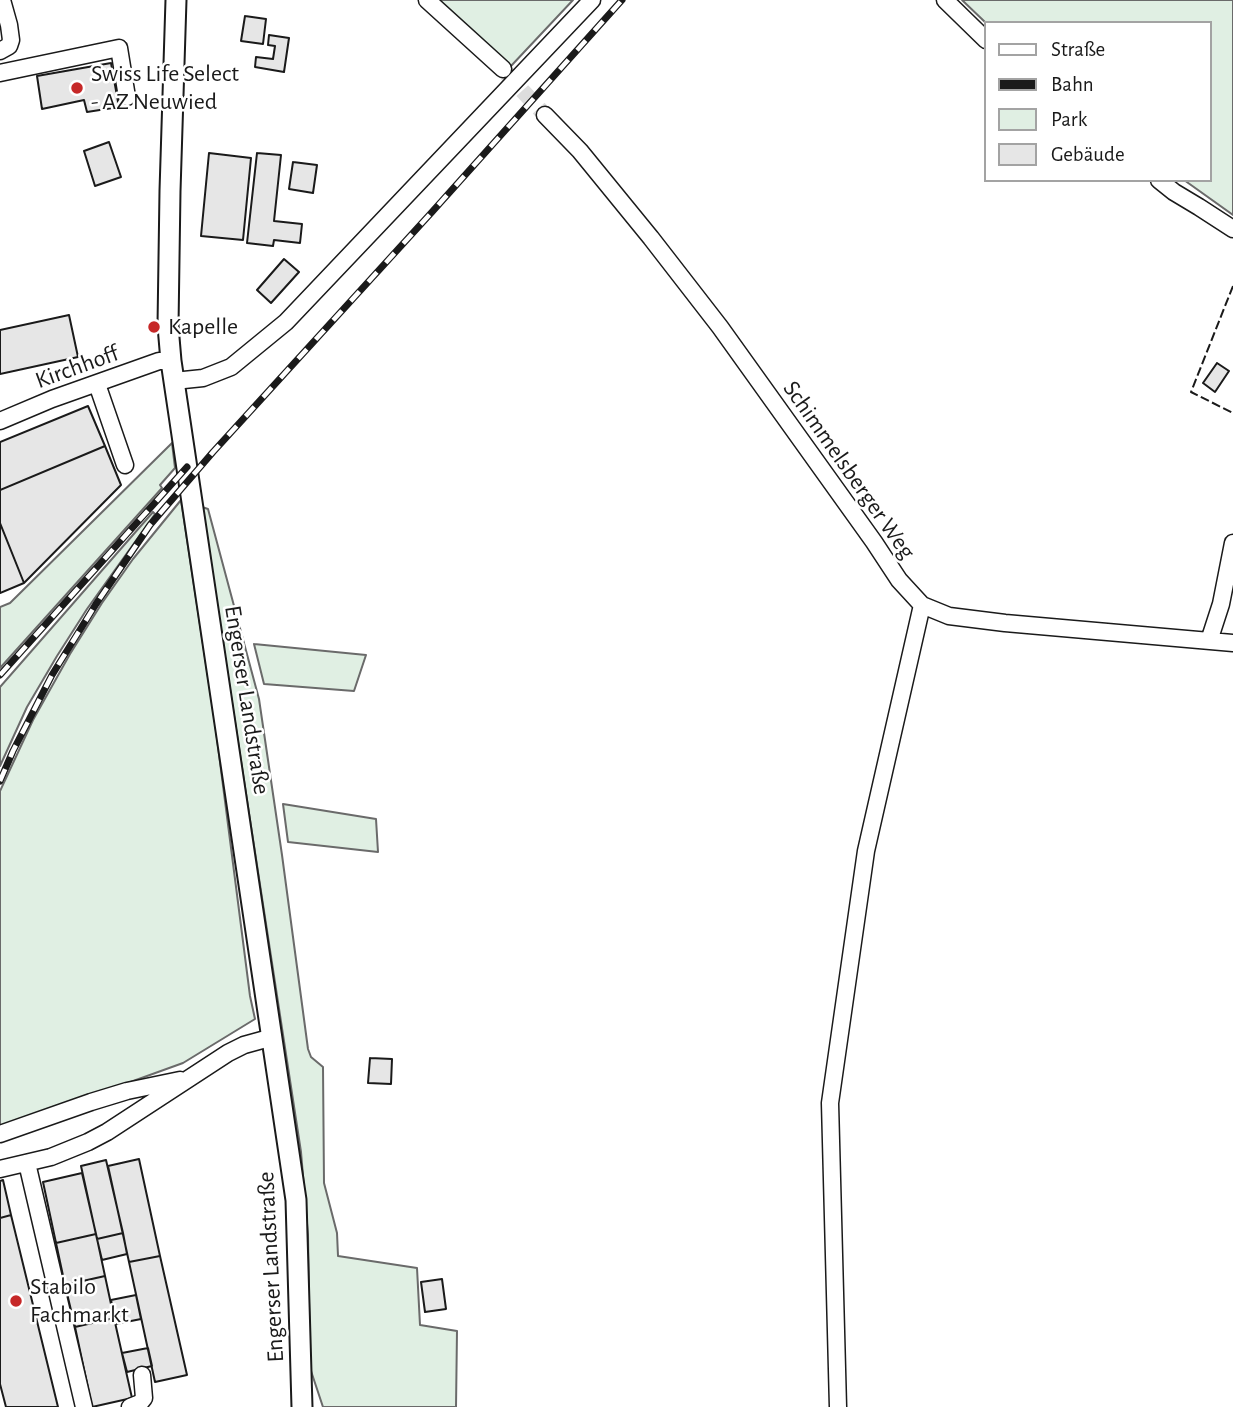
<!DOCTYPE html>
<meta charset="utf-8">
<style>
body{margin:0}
#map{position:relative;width:1233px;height:1407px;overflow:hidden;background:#fff;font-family:"Alegreya Sans",sans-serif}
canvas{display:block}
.legend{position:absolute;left:984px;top:21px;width:228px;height:161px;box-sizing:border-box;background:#fff;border:2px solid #a3a3a3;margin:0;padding:9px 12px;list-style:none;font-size:21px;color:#1a1a1a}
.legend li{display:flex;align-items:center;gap:14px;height:35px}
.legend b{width:35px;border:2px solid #a3a3a3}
</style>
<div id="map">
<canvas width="1233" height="1407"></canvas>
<ul class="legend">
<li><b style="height:9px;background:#fff"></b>Straße</li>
<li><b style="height:9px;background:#1a1a1a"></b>Bahn</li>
<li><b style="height:19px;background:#e0efe3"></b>Park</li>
<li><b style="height:19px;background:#e6e6e6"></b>Gebäude</li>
</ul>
</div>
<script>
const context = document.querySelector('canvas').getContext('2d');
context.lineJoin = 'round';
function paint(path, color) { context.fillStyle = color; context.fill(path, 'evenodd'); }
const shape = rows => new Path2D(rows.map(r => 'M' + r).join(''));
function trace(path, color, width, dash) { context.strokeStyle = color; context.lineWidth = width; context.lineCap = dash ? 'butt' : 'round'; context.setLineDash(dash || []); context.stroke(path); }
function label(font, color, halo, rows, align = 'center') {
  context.font = font + ' "Alegreya Sans",sans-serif'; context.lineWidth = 5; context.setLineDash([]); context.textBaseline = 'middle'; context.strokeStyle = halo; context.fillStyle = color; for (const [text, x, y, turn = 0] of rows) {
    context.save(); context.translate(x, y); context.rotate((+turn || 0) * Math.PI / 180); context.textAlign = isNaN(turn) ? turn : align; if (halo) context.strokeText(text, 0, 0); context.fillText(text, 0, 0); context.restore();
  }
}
const green = shape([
 [437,0,573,0,511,66,437,0],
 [962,0,1233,0,1233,215,1184,180,1210,180,1210,23,986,23,962,0],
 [172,443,175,468,160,485,162,488,0,668,0,607,10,603,172,443],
 [181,500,215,723,250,996,255,1019,183,1063,0,1129,0,791,33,720,70,654,102,603,133,559,181,500],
 [202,507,208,509,259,699,282,855,308,1049,311,1057,323,1067,324,1183,337,1233,338,1256,417,1268,420,1325,457,1331,456,1407,323,1407,310,1368,308,1235,301,1152,202,507],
 [153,512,155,514,87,609,57,656,27,707,0,766,0,687,153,512],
 [254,644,366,655,354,691,264,684,254,644],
 [283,804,376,819,378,852,288,842,283,804]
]);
const building = shape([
 [245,16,266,19,263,44,241,41,245,16],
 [269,35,289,38,284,72,255,67,256,57,273,59,275,46,268,45,269,35],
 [111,63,119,107,87,112,84,100,42,109,37,76,111,63],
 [109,142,121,177,95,186,84,151,109,142],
 [209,153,251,158,243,240,201,236,209,153],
 [257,153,281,155,274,221,302,224,300,243,274,240,273,246,247,243,257,153],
 [293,162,317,165,313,193,289,189,293,162],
 [284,259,299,272,271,303,257,290,284,259],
 [69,315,78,357,0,374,0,330,69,315],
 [1217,363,1229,371,1215,392,1203,383,1217,363],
 [88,406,105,446,0,490,0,442,88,406],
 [105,446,121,485,24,583,0,523,0,490,105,446],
 [0,523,24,583,0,593,0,523],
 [370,1058,392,1059,391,1084,368,1083,370,1058],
 [139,1159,160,1256,129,1262,108,1166,139,1159],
 [106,1160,123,1233,97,1239,81,1166,106,1160],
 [82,1173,96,1234,56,1243,43,1182,82,1173],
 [3,1180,11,1215,0,1218,0,1181,3,1180],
 [11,1215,58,1407,6,1407,0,1384,0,1218,11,1215],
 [123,1233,127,1254,102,1260,97,1239,123,1233],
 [96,1234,105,1276,65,1285,56,1243,96,1234],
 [160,1256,187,1375,155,1382,129,1262,160,1256],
 [105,1276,114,1318,75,1327,65,1285,105,1276],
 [442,1279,446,1309,425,1312,421,1282,442,1279],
 [136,1295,141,1319,116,1324,111,1300,136,1295],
 [114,1318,132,1398,92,1407,75,1327,114,1318],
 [148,1348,152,1366,127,1372,122,1353,148,1348]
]);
const minorTunnel = shape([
 [506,73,545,115]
]);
const minor = shape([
 [427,0,503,69],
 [945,0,986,40],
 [0,51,9,46,11,40,9,25,2,0],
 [0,73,119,48,127,97],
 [545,115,580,151,651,238,720,327,874,542,899,580,922,605,949,616,1005,623,1233,643],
 [1159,180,1174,192,1199,207,1233,229],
 [174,381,203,378,231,367,286,322,592,0],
 [97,384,125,465],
 [0,421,52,399,159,361,171,361],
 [1209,641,1221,604,1233,543],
 [0,1134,91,1102,127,1091,180,1080],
 [27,1163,84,1407],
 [0,1169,51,1157,88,1142,107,1132,228,1053,244,1045,273,1037],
 [130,1407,140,1403,144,1398,142,1375],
 [838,1407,830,1103,866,851,922,605]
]);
const major = shape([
 [176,0,170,191,168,326,171,361,296,1200,302,1407]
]);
const rail = shape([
 [0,675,187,467],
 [0,781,13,751,52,675,96,604,150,525,213,452,432,212,622,0]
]);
const fence = shape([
 [1233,286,1191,392,1233,413]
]);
const markers = [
 [77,88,7,"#c62828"],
 [154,327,7,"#c62828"],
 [16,1301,7,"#c62828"]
];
const poiNames = [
 ["Swiss Life Select",91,74],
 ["- AZ Neuwied",91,102],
 ["Kapelle",168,327],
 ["Stabilo",30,1287],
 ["Fachmarkt",30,1315]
];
const streetNames = [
 ["Kirchhoff",77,367,-20],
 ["Schimmelsberger Weg",849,470,55],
 ["Engerser Landstraße",247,700,81],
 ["Engerser Landstraße",271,1267,-93]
];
paint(green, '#e0efe3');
trace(green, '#6a6a6a', 2);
paint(building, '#e6e6e6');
trace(building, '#1a1a1a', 2);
trace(minorTunnel, '#ddd', 16, [16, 8]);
trace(minor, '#1a1a1a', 19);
trace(major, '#1a1a1a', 23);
trace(minor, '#fff', 16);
trace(major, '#fff', 19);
trace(rail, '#1a1a1a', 7);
trace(rail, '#fff', 4.5, [13]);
trace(fence, '#1a1a1a', 2, [9, 3.5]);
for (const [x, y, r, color] of markers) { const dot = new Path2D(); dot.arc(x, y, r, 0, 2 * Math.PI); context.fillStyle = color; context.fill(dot); trace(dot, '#fff', 2.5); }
label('24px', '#1a1a1a', '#fff', poiNames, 'left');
label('24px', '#1a1a1a', '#fff', streetNames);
</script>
